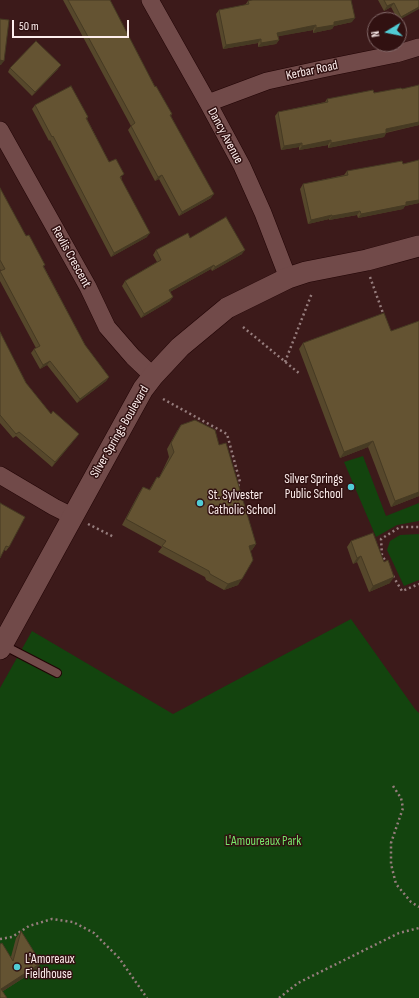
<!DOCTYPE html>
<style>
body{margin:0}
#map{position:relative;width:419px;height:998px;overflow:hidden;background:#3c1a1a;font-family:"Sofia Sans Condensed",sans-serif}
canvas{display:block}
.north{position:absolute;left:367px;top:12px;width:40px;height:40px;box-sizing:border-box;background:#311111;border:1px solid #836969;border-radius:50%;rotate:260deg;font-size:11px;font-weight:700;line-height:16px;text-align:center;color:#fdeeed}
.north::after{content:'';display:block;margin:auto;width:14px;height:18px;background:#51ccd5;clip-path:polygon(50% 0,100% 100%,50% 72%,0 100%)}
.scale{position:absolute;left:12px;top:20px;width:117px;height:18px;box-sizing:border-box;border:2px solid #fdeeed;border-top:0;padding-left:5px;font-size:12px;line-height:14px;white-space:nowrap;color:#fdeeed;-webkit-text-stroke:3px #311111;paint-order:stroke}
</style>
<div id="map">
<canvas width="419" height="998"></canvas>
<div class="north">N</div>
<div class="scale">50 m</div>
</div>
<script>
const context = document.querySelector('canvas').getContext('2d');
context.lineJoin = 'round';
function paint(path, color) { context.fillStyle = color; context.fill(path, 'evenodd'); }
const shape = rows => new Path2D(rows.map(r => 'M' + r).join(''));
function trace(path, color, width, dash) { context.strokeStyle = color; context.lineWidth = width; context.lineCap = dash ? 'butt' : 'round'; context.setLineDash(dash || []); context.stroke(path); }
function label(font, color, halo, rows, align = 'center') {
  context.font = font + ' "Sofia Sans Condensed",sans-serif'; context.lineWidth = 3; context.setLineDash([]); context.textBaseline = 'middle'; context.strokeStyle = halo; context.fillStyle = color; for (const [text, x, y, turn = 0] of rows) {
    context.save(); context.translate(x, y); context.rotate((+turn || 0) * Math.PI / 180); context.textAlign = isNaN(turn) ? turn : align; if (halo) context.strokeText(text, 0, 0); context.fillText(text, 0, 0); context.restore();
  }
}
const green = shape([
 [363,456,386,516,419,503,419,521,397,525,376,537,344,462],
 [419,534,419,580,404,586,387,550,390,541,400,535],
 [351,619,415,709,419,713,419,998,0,998,0,688,32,631,173,714]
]);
const path = shape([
 [370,277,384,316],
 [243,327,300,374],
 [285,362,312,293],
 [163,399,227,434,240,482,237,488],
 [88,524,114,537],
 [387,564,382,555,381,539,400,527,419,527],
 [393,576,402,591,419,584],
 [393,786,401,798,403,808,391,843,391,864,396,884,411,902,419,907],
 [0,939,12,937,29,926,52,919,73,922,94,933,119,958,147,998],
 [279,998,298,983,399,933,419,928]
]);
const service = shape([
 [3,645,57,673]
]);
const minor = shape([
 [150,0,208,103,242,166,263,213,288,278],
 [208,103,267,81,322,69,396,54,419,47],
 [0,130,88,287,107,327,133,357,153,376],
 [0,475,54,507,72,516]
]);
const tertiary = shape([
 [0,649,143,389,153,376,180,347,227,308,288,278,306,272,367,260,419,246]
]);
const wall = shape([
 [63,0,110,0,155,87,172,114,171,116,211,198,179,216,159,179,155,181,128,130,131,126],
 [378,0,419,0,399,20,398,20,391,7,384,11],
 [248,1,352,22,334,26,332,29,313,33,313,30,278,36,279,40,276,44,258,47,258,43,223,49,216,14,219,10,245,5],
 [10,68,58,69,32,96,8,72],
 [419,85,419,125,386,133,384,137,328,148,328,145,299,150,299,147,281,150,275,116,278,112,325,102,327,99,402,89],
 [35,105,88,117,87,119,109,162,122,178,121,179,147,237,111,257,50,140,49,141,32,109],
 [419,160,419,203,405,206,403,209,358,218,357,215,329,220,329,219,308,224,300,189,303,184,344,175,347,171,403,164],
 [0,188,26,236,44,267,85,345,109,377,106,381,77,403,47,365,40,369,31,353,34,349,36,348,0,281,0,271,1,271,0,269],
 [190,238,242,254,212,271,211,269,170,292,170,301,141,318,122,286,125,281,157,262,153,255,156,250],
 [419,321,419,496,391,507,368,447,340,458,299,349,303,343,391,331],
 [0,332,26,383,51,414,79,434,52,467,16,436,13,438,0,423],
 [181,425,219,445,256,544,252,550,250,551,238,585,224,590,206,580,205,577,158,552,162,547,122,525,139,493,143,487,149,490,157,477,159,478,169,457,167,449,177,431],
 [0,503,9,547,6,551,4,550],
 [351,541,384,562,390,583,369,592,357,562,353,564,347,547],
 [21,931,41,963,36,970,3,991,0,998,16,938]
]);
const shadedWall = shape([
 [394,3,391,7,384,11,387,6],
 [419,7,419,9,399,20,401,17],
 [355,18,352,22,334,26,332,29,313,33,316,28,334,22],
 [316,25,313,30,275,37,277,33],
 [261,39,258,43,223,49,226,45],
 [279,40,276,44,258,47,261,43],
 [0,60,4,61,1,65,0,65],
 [61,65,58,69,32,96,35,92],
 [419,122,419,125,383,133,386,129],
 [386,133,384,137,328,148,331,143],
 [331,140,328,145,299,150,302,146],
 [302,143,299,147,281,150,284,146],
 [162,175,159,179,155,181,158,177],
 [214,194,211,198,179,216,182,212],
 [419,200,419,203,405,206,403,209,358,218,361,214,406,202],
 [360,211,357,215,329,220,332,216],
 [332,215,329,219,308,224,311,220],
 [150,233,147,237,111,257,114,253],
 [245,250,242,254,212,271,215,267],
 [214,265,211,269,166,294,169,290],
 [173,297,170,301,141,318,144,314],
 [50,361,47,365,40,369,43,365],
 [109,377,106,381,77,403,80,399],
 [79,434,76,438,52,467,55,462],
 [373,441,368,447,340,458,344,452],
 [419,492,419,496,391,507,395,501],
 [256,544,252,550,245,552,249,546],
 [361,556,357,562,353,564,357,558],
 [394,577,390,583,369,592,373,586],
 [242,579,238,585,224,590,228,584],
 [41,963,36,970,0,993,1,989]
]);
const building = shape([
 [68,0,110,0,155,87,156,86,172,114,170,115,214,194,182,212,162,175,158,177,131,126,135,123,68,0],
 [252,0,351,0,355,18,334,22,334,25,316,28,316,25,277,33,279,40,261,43,261,39,226,45,219,10,249,4,248,1,252,0],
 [384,0,419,0,419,7,401,17,394,3,387,6,384,0],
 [0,19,9,20,4,61,0,60,0,19],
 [36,41,61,65,35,92,10,68,36,41],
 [419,85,419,122,386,129,386,133,331,143,331,140,302,146,302,143,284,146,278,112,328,102,327,99,373,90,374,93,401,88,402,89,419,85],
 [71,86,88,117,86,118,109,162,116,159,124,174,120,177,150,233,114,253,53,136,52,137,35,105,71,86],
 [419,160,419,200,406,202,406,205,361,214,360,211,332,216,332,215,311,220,303,184,348,175,347,171,402,161,403,164,419,160],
 [0,188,26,236,29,235,45,265,43,266,85,345,109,377,80,399,50,361,43,365,34,349,40,346,0,271,5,269,0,260,0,188],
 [226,217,245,250,215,267,214,265,169,290,173,297,144,314,125,281,161,260,156,250,188,233,190,238,226,217],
 [384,313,391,331,419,321,419,492,395,501,373,441,344,452,303,343,384,313],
 [0,332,26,383,51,414,53,411,79,434,55,462,19,432,16,434,0,415,0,332],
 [195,420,215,430,219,445,226,443,256,544,249,546,253,560,242,579,228,584,210,574,209,571,162,546,166,541,126,519,143,487,150,490,157,477,159,478,174,452,171,443,181,425,195,420],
 [0,503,25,517,9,547,6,546,0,558,0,503],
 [373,533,384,562,388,560,394,577,373,586,361,556,357,558,351,541,373,533],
 [21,931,41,963,1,989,7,998,0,998,0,944,2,943,13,961,21,931]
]);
const markers = [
 [351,487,4,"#51ccd5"],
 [200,503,4,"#51ccd5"],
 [17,967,4,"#51ccd5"]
];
const streetNames = [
 ["Kerbar Road",312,71,-12],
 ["Dancy Avenue",225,136,62],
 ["Revlis Crescent",71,257,61],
 ["Silver Springs Boulevard",120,432,-60]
];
const poiNames = [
 ["Silver Springs",343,480,"right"],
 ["Public School",343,495,"right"],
 ["St. Sylvester",208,496],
 ["Catholic School",208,511],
 ["L'Amoreaux",25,960],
 ["Fieldhouse",25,975]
];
const parkNames = [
 ["L'Amoureaux Park",263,842]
];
paint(green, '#13440e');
trace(service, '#210405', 10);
trace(minor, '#210405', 18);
trace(tertiary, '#210405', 22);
trace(path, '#967d7d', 2.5, [2, 3]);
trace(service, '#714a49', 8);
trace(minor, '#714a49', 17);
trace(tertiary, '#714a49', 21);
paint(wall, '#56472b');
paint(shadedWall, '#463a23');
paint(building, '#645332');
trace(building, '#463a23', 1);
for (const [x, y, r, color] of markers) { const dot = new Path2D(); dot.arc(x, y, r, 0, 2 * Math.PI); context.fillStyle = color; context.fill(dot); trace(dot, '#311111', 1.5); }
label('13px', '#fdeeed', '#311111', streetNames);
label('13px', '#fdeeed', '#311111', poiNames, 'left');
label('13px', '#76e76a', '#311111', parkNames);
</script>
